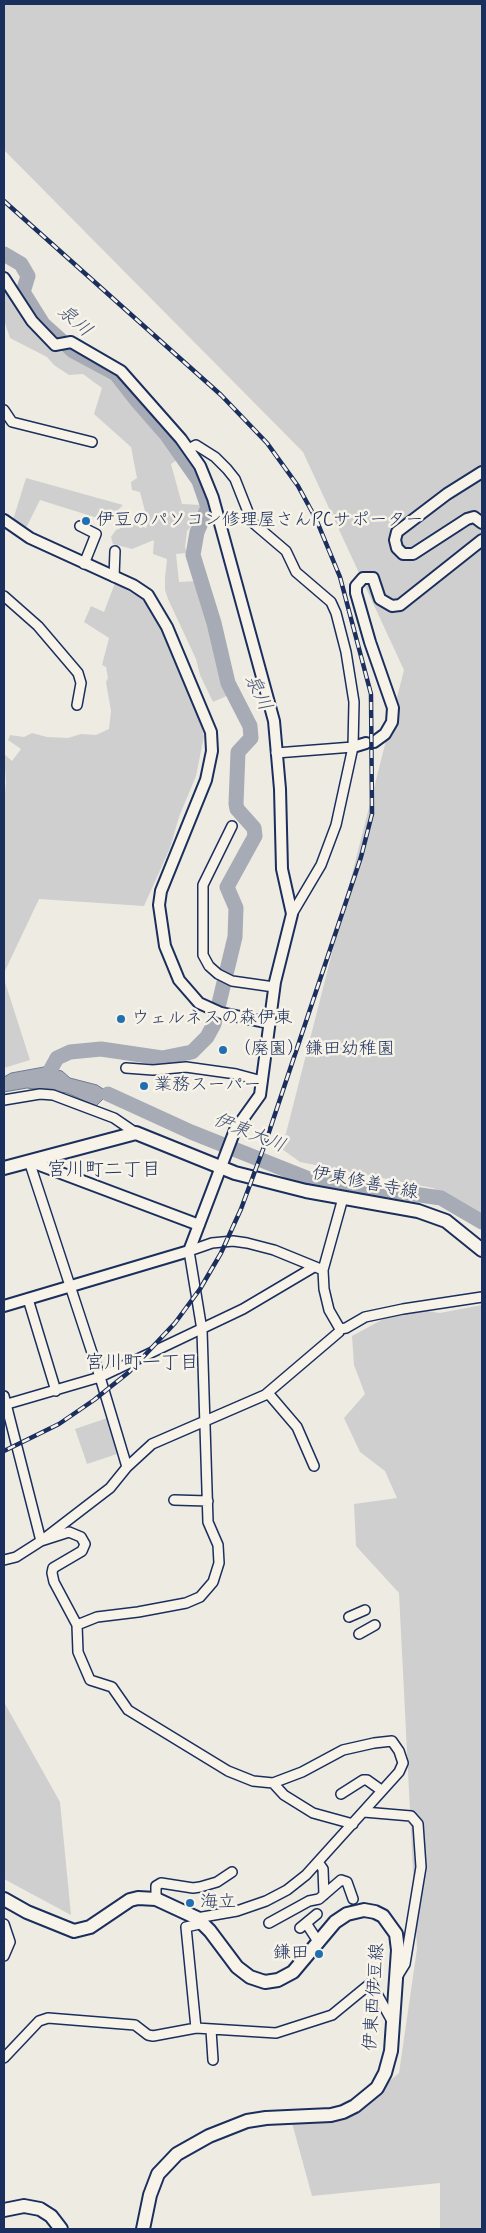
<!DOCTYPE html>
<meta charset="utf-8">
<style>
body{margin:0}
#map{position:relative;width:486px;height:2233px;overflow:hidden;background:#eeebe2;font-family:Mynerve,sans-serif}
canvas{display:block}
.frame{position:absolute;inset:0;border:5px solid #1b2f5e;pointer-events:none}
</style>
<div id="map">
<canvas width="486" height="2233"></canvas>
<div class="frame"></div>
</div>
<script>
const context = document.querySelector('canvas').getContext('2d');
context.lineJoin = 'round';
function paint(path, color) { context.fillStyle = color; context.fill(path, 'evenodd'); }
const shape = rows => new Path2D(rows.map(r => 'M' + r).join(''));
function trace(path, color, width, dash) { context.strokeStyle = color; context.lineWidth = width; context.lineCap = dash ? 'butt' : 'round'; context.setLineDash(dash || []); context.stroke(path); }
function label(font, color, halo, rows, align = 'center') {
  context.font = font + ' Mynerve,"Klee One",sans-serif'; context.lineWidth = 5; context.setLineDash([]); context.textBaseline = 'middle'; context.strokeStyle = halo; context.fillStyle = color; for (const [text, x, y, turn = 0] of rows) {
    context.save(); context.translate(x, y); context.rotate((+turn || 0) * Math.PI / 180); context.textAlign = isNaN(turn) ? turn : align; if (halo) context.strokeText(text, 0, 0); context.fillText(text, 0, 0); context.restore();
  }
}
const green = shape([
 [4,4,482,4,482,1214,433,1188,300,1162,282,1149,404,670,303,452,4,150],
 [4,284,50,344,57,350,87,361,114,375,180,458,171,464,182,504,201,505,198,519,187,531,185,547,187,553,176,554,179,582,197,581,224,681,231,694,213,702,200,675,196,659,168,599,165,590,165,578,167,559,153,554,154,540,132,549,113,544,111,537,116,530,134,523,146,528,148,523,140,492,132,490,131,482,137,478,131,447,94,414,102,388,83,374,69,375,54,365,47,357,10,338,4,320],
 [26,478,123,505,107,521,40,500,25,530,13,520],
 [115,583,142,599,163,628,197,710,204,736,196,776,179,817,170,848,144,906,39,899,4,973,4,805,6,782,4,754,12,761,21,749,8,740,10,735,24,737,32,733,47,737,68,738,81,734,96,735,109,729,111,711,106,682,108,678,106,667,102,665,109,638,84,622,91,606,104,612],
 [4,979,30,1060,4,1068],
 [482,1305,482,2229,440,2229,440,2183,312,2196,292,2123,343,2120,399,2073,417,1949,399,1593,356,1546,354,1504,397,1498,385,1471,360,1452,344,1418,365,1394,354,1365,352,1336,389,1316,422,1310,440,1313],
 [113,1416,122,1444,115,1447,117,1454,87,1464,75,1429],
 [4,1702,60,1802,71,1915,4,1879]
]);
const water = shape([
 [44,1067,62,1071,70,1078,97,1085,131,1107,105,1097,96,1106,67,1093,27,1088,4,1092,4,1077,11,1073,44,1067]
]);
const river = shape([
 [4,254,21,264,28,276,23,292,43,324,73,351,116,374,138,402,166,434,199,481,208,507,197,532,193,555,214,623,228,683,250,726,251,738,238,752,236,804,237,809,254,828,255,836,227,887,236,908,235,937,214,1024,207,1037,192,1052,162,1058,101,1049,70,1052,57,1058,46,1078],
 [108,1094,191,1132,309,1179,441,1198,482,1222]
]);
const minor = shape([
 [4,410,12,422,92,442],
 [189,449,196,445,215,457,227,469,235,479,252,522,286,551,296,572,331,602,336,613,346,652,354,702,353,747,336,825,321,865,292,914],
 [80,526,96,534,84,564],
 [114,577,115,551],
 [4,596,38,626,78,673,81,683,77,705],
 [276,753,353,747],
 [232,826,203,885,203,955,209,966,218,974,232,981,274,987],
 [126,1068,153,1070,186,1067,236,1074,262,1081],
 [4,1100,40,1094,53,1095,114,1118,136,1133],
 [29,1161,100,1377,127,1467],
 [28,1299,56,1391],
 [340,1329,329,1310,324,1289,323,1270,343,1198],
 [268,1393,297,1427,314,1466],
 [4,1396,41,1541,69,1532,81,1537,85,1544,82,1551,53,1568,52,1573,54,1582,77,1625],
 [4,1405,100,1377,243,1309,314,1267],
 [174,1500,208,1501],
 [4,1560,16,1557,41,1541,110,1488,127,1467,152,1444,265,1395,339,1332,340,1329,346,1328,365,1317,403,1309,482,1297],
 [349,1617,365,1610],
 [359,1634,375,1625],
 [273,1783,284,1795,313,1813,353,1824],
 [341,1794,363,1780,367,1780,381,1790],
 [364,1812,411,1816,418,1824,421,1867,405,1964,397,1977],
 [318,1862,323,1869,324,1895],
 [156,1899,156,1886,161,1883,193,1888,200,1887,217,1882,232,1872],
 [197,1918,237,1911,266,1901,287,1890,306,1875,399,1772,403,1763,399,1751,392,1741,374,1743,343,1750,302,1772,273,1783,253,1781,228,1771,128,1710,112,1687,90,1680,78,1652,77,1625,97,1617,138,1612,186,1603,200,1597,213,1582,219,1563,218,1545,208,1522,202,1330,189,1251,212,1243,233,1241,247,1243,274,1250,323,1270],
 [269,1923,309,1901,319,1899,341,1880,347,1882,353,1899],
 [306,1923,319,1943],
 [4,1924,10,1942,4,1956],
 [300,1928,317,1914],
 [196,2028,186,1927,204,1923],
 [211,2030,213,2060],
 [4,2058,39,2021,48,2018,135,2025,148,2035,153,2036,196,2028,276,2033,332,2015,371,1983,392,2021]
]);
const tertiary = shape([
 [4,278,32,321,55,345,71,342,121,371,181,439,200,466,213,498,274,721,280,789,282,869,292,914,275,982,260,1095,235,1130,189,1251,4,1306],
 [482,472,447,494,397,532,395,540,397,548,403,554,413,554,467,519,474,517,482,523],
 [4,520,30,538,133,585,148,595,167,627,211,732,212,751,206,780,161,891,159,905,165,946,179,980,199,1003,221,1013,270,1023],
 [374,742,385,734,392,722,393,708,370,642,356,593,356,586,363,578,373,578,380,599,392,606,400,605,482,540],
 [353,747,366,743],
 [29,1161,199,1225]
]);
const primary = shape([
 [4,1168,136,1133,235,1173,306,1191,418,1211,446,1221,482,1250],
 [4,1899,27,1912,74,1931,90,1927,130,1900,138,1898,156,1899,197,1918,210,1931,237,1967,250,1977,265,1982,278,1980,293,1972,335,1922,347,1914,364,1910,375,1912,383,1916,396,1934,398,1950,391,2051,385,2073,377,2088,355,2106,343,2112,331,2115,266,2118,247,2121,209,2136,177,2154,158,2174,150,2195,143,2229],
 [4,2210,24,2206,40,2209,51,2216,61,2229]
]);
const rail = shape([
 [4,201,221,395,267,443,298,486,316,519,340,577,371,694,372,814,361,857,265,1144,241,1209,221,1253,200,1289,175,1323,129,1372,94,1400,59,1424,4,1451]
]);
const markers = [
 [86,521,5,"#1f6fb2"],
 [121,1019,5,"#1f6fb2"],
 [223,1050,5,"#1f6fb2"],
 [144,1086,5,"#1f6fb2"],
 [190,1903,5,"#1f6fb2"],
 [319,1954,5,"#1f6fb2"]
];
const poiNames = [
 ["伊豆のパソコン修理屋さんPCサポーター",96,521],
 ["ウェルネスの森伊東",131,1019],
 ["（廃園）鎌田幼稚園",233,1050],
 ["業務スーパー",154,1086],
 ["海立",200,1903],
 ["鎌田",309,1954,"right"]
];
const streetNames = [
 ["伊東修善寺線",365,1184,11],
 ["伊東西伊豆線",375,1997,-86]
];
const waterNames = [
 ["泉川",74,322,41],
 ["泉川",257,693,65],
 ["伊東大川",249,1134,22]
];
const neighbourhoodNames = [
 ["宮川町二丁目",104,1171],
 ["宮川町一丁目",142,1364]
];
paint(green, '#cfcfcf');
paint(water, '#a6abb5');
trace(water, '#6e7992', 1);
trace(river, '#a6abb5', 15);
trace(minor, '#1b2f5e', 12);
trace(tertiary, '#1b2f5e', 14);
trace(primary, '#1b2f5e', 16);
trace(minor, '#f7f3e8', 9);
trace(tertiary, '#f7f3e8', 10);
trace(primary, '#f7f3e8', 12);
trace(rail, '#1b2f5e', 4.5);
trace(rail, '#f7f3e8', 2.5, [8]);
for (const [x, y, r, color] of markers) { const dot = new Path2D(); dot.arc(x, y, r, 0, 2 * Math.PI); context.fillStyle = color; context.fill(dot); trace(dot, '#f7f3e8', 2); }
label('18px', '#1b2f5e', '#f7f3e8', poiNames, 'left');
label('18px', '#1b2f5e', '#f7f3e8', streetNames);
label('italic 19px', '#455478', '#f7f3e8', waterNames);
label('19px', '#1b2f5e', '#f7f3e8', neighbourhoodNames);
</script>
